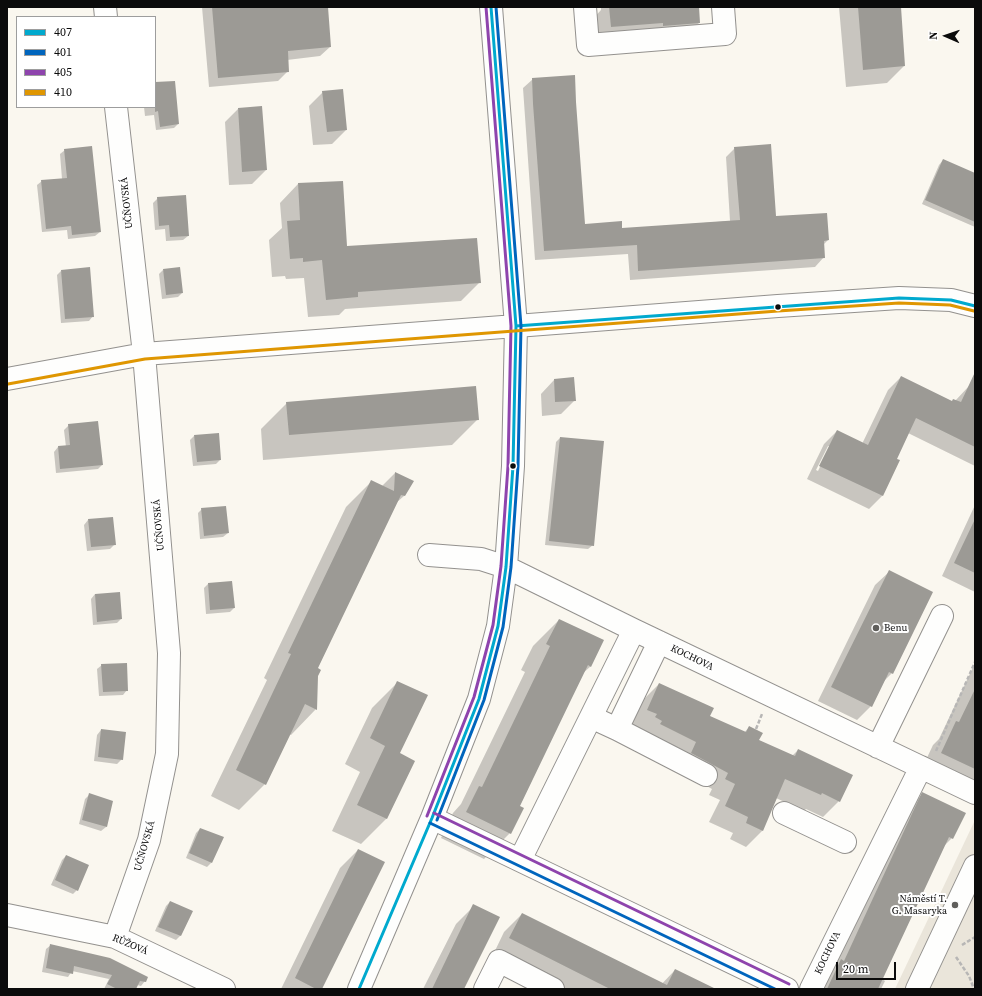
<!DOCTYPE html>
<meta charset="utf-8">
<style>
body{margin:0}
#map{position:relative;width:982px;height:996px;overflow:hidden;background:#faf7ef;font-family:"Source Serif 4",serif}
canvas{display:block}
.frame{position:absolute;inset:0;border:8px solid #0b0b0b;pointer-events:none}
.legend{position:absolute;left:16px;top:16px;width:140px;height:92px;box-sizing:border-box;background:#fff;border:1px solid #9d9d9d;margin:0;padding:5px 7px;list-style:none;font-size:12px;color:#0b0b0b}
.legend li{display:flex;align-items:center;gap:8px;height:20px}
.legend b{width:20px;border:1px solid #9d9d9d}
.north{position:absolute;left:926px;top:16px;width:40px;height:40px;-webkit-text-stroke:3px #fff;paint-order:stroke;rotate:272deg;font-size:11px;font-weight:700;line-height:16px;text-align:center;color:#0b0b0b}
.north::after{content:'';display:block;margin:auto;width:14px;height:18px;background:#0b0b0b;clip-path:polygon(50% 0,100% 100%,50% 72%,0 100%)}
.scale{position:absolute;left:836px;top:962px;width:60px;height:18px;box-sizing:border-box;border:2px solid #0b0b0b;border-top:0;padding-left:5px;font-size:12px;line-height:14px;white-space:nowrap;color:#0b0b0b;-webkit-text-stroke:3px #fff;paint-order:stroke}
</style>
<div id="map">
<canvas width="982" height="996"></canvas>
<div class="frame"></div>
<ul class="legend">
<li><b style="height:5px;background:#00a9ce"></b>407</li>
<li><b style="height:5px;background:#0065bd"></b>401</li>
<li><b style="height:5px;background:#8e44ad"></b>405</li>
<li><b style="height:5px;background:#df9601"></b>410</li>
</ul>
<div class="north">N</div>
<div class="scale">20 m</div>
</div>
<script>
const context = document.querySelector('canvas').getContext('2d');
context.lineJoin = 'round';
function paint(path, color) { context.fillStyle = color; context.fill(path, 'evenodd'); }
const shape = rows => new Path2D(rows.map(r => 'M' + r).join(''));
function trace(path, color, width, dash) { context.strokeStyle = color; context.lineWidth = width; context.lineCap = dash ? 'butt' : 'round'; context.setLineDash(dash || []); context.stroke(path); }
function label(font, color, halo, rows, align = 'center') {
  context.font = font + ' "Source Serif 4",serif'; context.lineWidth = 4; context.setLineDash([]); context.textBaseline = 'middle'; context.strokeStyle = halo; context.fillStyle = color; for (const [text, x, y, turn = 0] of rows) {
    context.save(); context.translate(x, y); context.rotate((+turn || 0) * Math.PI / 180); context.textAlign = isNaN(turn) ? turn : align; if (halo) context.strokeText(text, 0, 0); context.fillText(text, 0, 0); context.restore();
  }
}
const plaza = shape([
 [975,820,975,989,895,989]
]);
const shadow = shape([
 [202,7,327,7,330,47,320,56,287,60,288,71,278,81,209,87],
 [601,7,698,7,699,23,682,40,594,44,592,20,601,10],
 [839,7,900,7,904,66,887,83,846,87],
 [533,79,584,225,621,229,730,221,726,157,735,148,775,217,828,240,823,245,824,257,815,267,630,280,628,254,535,260,523,88],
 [155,83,178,124,174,128,156,130,154,115,145,116,144,107,155,107],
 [323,92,346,130,332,144,313,145,309,106],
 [238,109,266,170,252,184,229,185,225,122],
 [65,150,100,232,95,236,68,239,67,230,42,232,37,185,42,181,62,179,60,154],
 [943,160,975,175,975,227,922,204,939,165],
 [298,184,346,247,479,283,461,301,345,309,339,315,308,317,304,278,286,279,285,276,272,277,269,240,282,228,280,203],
 [158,198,188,236,183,240,166,241,165,229,155,230,153,203],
 [163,270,182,293,178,297,162,299,159,274],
 [61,271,93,316,89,321,61,323,57,275],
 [901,377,952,402,955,401,969,386,975,389,975,466,908,433,895,459,898,461,882,496,869,509,807,479,824,444,837,431,862,444,888,390],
 [828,446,830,446,818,471,816,470],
 [554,380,575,400,561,414,542,416,541,394],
 [287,403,478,419,452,445,263,460,261,429],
 [69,425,102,465,98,469,56,473,54,452,58,447,66,447,64,430],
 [194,436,220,460,216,464,193,466,190,440],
 [560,438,593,545,588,549,545,545,556,442],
 [395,473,404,496,396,503,317,669,316,709,291,735,289,734,265,784,239,810,211,796,267,680,264,678,346,507,371,482,382,486],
 [975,505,975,592,942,576],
 [202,509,228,533,223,537,200,539,198,513],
 [88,520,115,544,110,549,87,551,84,525],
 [889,572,892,673,882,683,871,706,857,720,818,701,875,585],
 [208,584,234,608,230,612,206,614,204,588],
 [95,594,121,619,117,623,93,625,91,599],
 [559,620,591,666,582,674,519,807,510,833,484,859,441,838,453,813,461,804,525,672,521,670,533,646],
 [975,663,975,784,918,777,933,745,939,739],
 [102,665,127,690,123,695,99,696,97,669],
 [398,682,399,754,387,818,361,844,332,831,360,772,345,764,372,708],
 [659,684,709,716,744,733,749,727,758,740,792,756,798,750,839,801,823,817,806,809,804,811,776,798,762,831,746,847,730,839,733,833,709,822,720,800,709,795,712,789,676,769,631,726,643,700],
 [101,730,122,759,117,764,94,761,97,735],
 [90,794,106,827,101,831,79,824,85,799],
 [923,794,952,838,944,846,882,979,885,981,881,989,814,989,897,819],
 [200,829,211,863,207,867,186,858,196,833],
 [358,850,321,989,281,989,340,868],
 [66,856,77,890,73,894,51,885,62,860],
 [170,902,191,912,180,936,176,940,155,931,166,906],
 [474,906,463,989,423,989,456,924],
 [522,914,644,989,556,989,492,957,504,932],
 [51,945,145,981,141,986,137,985,135,989,104,989,109,979,72,971,68,977,42,972,46,949],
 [675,970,713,989,657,989]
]);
const building = shape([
 [212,7,328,7,331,47,288,51,289,72,218,78],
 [609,7,699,7,700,23,663,26,663,23,611,27],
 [858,7,901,7,905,66,863,70],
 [575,75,576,102,585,224,622,221,622,228,740,220,734,147,771,144,776,216,827,213,829,240,824,241,825,258,638,271,637,245,544,251,533,104,532,78],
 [175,81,179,124,160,127,158,111,155,112,155,82],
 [343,89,347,130,327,132,322,91],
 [262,106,267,170,242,172,238,108],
 [92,146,101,232,72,235,71,226,46,229,41,180,67,178,64,149],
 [943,159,975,173,975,222,925,200],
 [343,181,347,246,477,238,481,283,358,292,358,297,326,300,322,260,303,262,303,258,290,259,287,221,300,220,298,183],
 [186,195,189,236,170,237,169,225,159,226,157,197],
 [90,267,94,317,65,319,61,270],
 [180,267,183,293,166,295,163,269],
 [975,372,975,447,916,418,897,459,900,460,883,496,819,466,837,430,868,445,901,376,952,401,953,399,961,402],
 [574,377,576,401,555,402,554,379],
 [476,386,479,420,289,435,286,402],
 [98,421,103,465,60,469,58,446,70,445,68,424],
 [219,433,221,460,197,462,194,435],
 [560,437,604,441,594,546,549,541],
 [395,472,414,481,405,496,401,495,318,668,321,670,318,676,317,710,305,704,266,785,236,770,291,654,288,653,371,480,394,491],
 [226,506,229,533,204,536,201,508],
 [113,517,116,545,91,547,88,519],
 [975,519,975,573,954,563],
 [889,570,933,592,893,674,889,672,872,707,831,687],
 [232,581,235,608,210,610,208,583],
 [120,592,122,619,97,622,95,594],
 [559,619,604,640,591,667,588,665,570,702,520,806,524,808,511,834,466,812,479,786,482,787,550,646,546,644],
 [127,663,128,691,103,692,101,664],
 [397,681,428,695,400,753,415,761,387,819,357,805,385,746,370,738],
 [659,683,714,708,710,716,746,732,749,726,763,733,759,740,795,756,798,749,853,775,840,802,822,793,821,795,785,779,763,831,746,823,748,817,725,806,735,784,725,779,728,773,691,753,696,742,660,724,662,721,655,717,657,714,647,710],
 [975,689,975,769,941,753,956,721,959,722],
 [101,729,126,732,123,760,98,757],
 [922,792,966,813,953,839,949,837,878,989,827,989,841,959,844,961],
 [89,793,113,801,107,827,82,820],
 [200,828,224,837,212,863,189,853],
 [358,849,385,862,322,989,316,989,295,978],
 [66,855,89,865,78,891,55,880],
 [170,901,193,911,181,936,158,927],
 [473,904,500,917,464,989,432,989],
 [522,913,667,985,675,969,716,989,610,989,509,938],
 [50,944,110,958,148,977,146,982,140,981,136,989,117,989,107,984,112,975,74,966,73,974,46,968]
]);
const path = shape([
 [756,729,762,714],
 [936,751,975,662],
 [962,945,975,937],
 [956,957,969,976,974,989]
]);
const minor = shape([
 [105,7,106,17],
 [585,7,588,45,725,34,723,7],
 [7,379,144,354,516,326,778,306,899,298,951,300,975,306],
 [429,555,481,559,506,567,634,630,975,793],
 [591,717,617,729,706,775],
 [617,729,659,642],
 [878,747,942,616],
 [784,813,845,842],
 [432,818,787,989],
 [520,860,634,630],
 [7,915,115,937,224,989],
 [115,937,149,840,167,754,169,653,144,354,116,107],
 [359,989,432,818,479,699,498,626,506,567,513,466,516,326,491,7],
 [485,989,499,961,553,989],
 [811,989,921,767],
 [917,989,975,866]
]);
const bus1 = shape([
 [516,326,899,298,951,300,975,306],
 [359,989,432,818,479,699,498,626,506,567,513,466,516,326,491,7]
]);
const bus2 = shape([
 [437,820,484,700,503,627,511,567,518,466,521,326,496,7],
 [430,823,775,989]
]);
const bus3 = shape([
 [434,813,789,984],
 [427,816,474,697,493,625,501,566,508,466,511,326,486,7]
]);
const bus4 = shape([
 [8,384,145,359,778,311,899,303,950,305,974,311]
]);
const markers = [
 [778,307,3.5,"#0b0b0b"],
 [513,466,3.5,"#0b0b0b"],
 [876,628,4,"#5f5e5b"],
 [955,905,4,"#5f5e5b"]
];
const streetNames = [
 ["UČŇOVSKÁ",127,203,-96],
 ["UČŇOVSKÁ",159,525,-95],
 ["KOCHOVA",692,658,26],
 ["UČŇOVSKÁ",145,846,-74],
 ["RŮŽOVÁ",130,945,23],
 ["KOCHOVA",828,953,-64]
];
const poiNames = [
 ["Benu",884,628],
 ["Náměstí T.",947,899,"right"],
 ["G. Masaryka",947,911,"right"]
];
paint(plaza, '#eae5da');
paint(shadow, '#0003');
paint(building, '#9c9a95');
trace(minor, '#93918e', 24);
trace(path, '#b7b6b5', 2.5, [4, 2]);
trace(minor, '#fefefd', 22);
trace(bus1, '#00a9ce', 3);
trace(bus2, '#0065bd', 3);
trace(bus3, '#8e44ad', 3);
trace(bus4, '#df9601', 3);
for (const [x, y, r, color] of markers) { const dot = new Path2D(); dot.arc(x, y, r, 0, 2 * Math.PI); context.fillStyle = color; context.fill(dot); trace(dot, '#fff', 1.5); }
label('10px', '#0b0b0b', '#fff', streetNames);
label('10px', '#0b0b0b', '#fff', poiNames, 'left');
</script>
